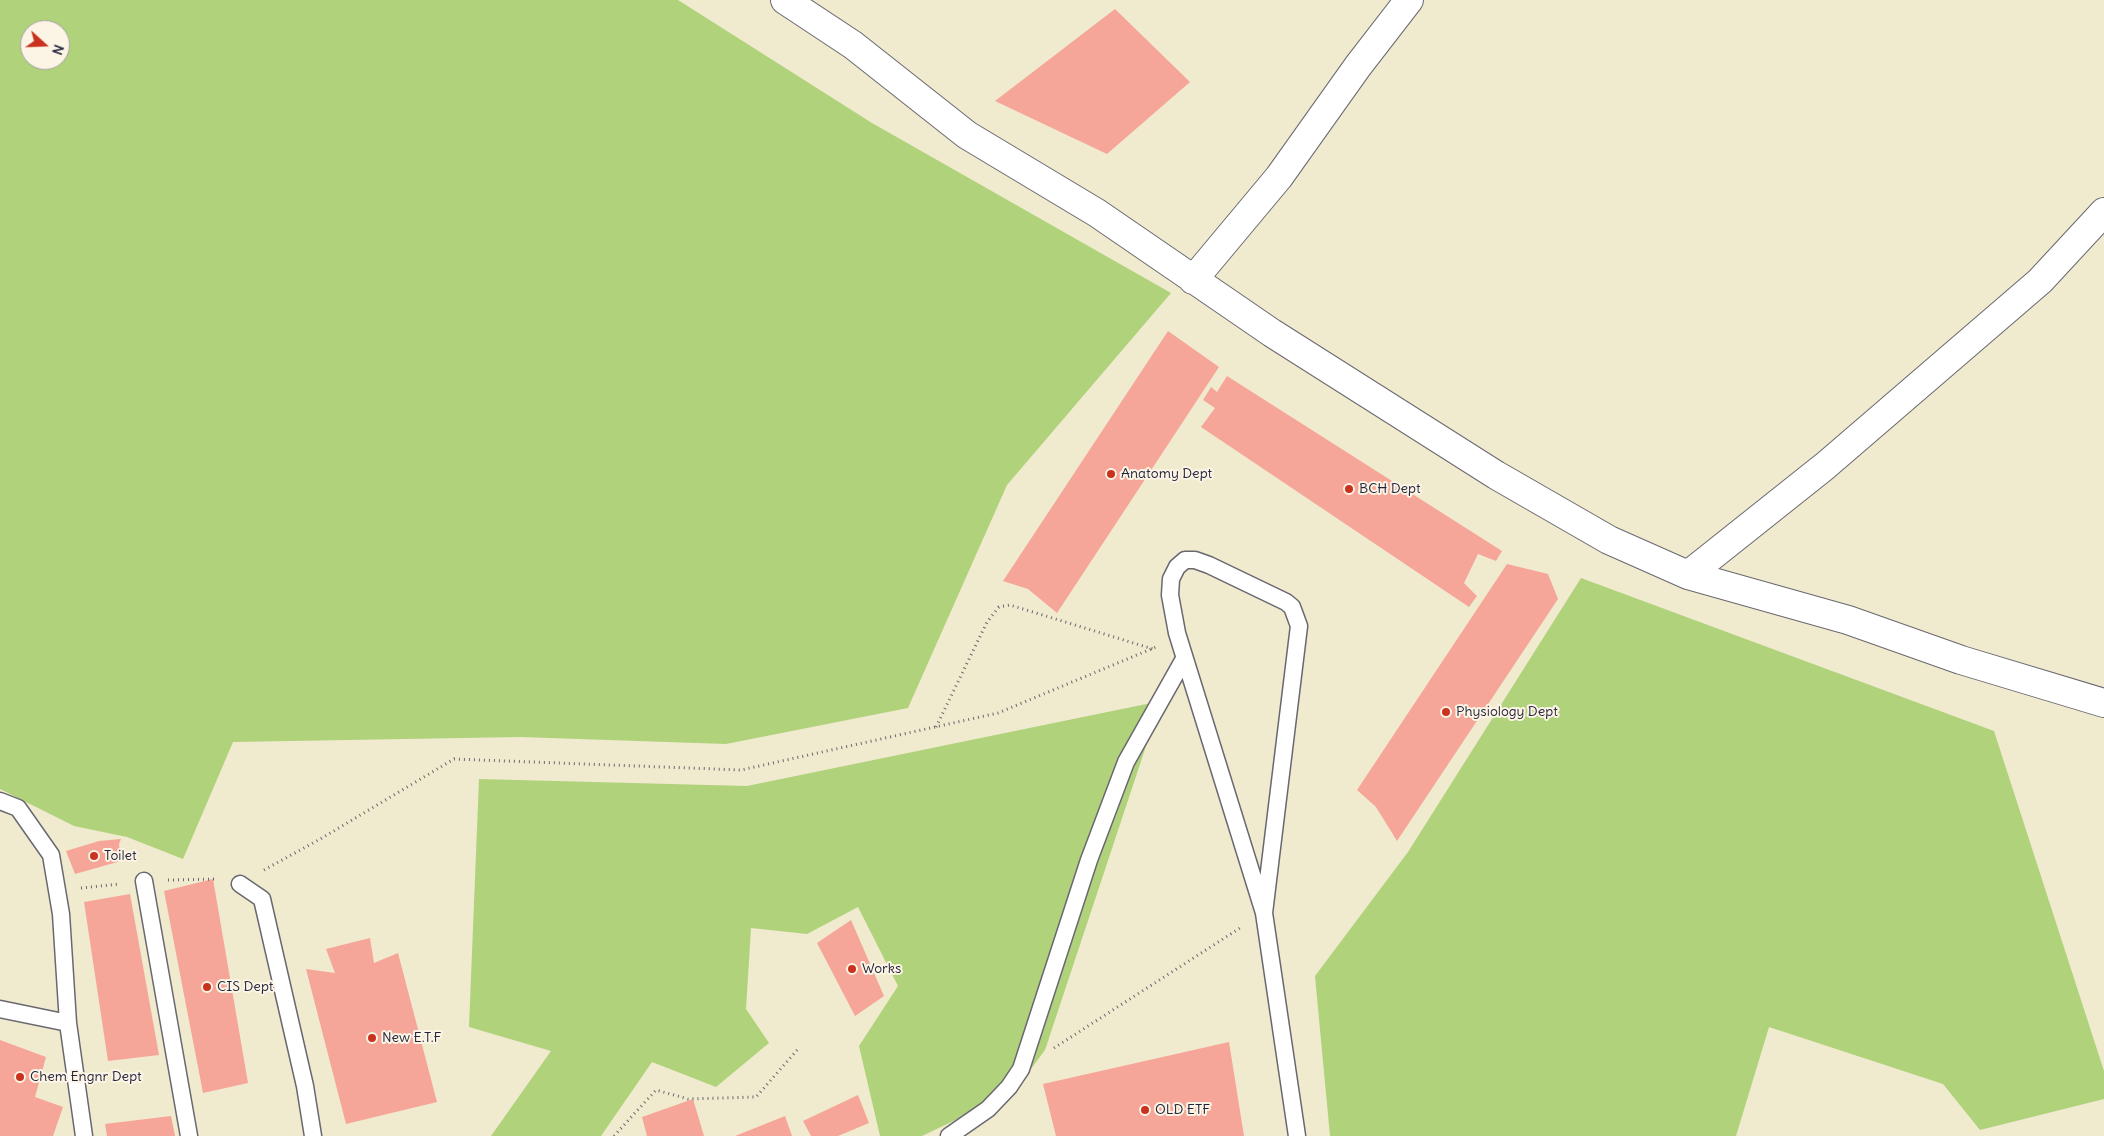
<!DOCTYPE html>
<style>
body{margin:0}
#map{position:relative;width:2104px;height:1136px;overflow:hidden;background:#f0eacf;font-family:Delius,sans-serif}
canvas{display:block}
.north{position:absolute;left:20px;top:20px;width:50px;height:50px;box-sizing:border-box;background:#fcf5e5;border:1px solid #a5a1a1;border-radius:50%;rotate:110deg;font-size:14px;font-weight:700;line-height:20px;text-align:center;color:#22223b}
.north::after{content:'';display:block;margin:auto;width:18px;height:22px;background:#c8321e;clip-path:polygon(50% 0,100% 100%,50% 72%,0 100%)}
</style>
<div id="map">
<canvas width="2104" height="1136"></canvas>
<div class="north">N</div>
</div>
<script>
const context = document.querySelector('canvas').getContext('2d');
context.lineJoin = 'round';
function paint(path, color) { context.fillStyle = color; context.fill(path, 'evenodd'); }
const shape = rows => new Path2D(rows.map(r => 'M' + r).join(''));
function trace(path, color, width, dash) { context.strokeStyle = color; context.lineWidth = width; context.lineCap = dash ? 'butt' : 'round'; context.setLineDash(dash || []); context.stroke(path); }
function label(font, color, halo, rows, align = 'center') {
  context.font = font + ' Delius,sans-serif'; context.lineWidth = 4; context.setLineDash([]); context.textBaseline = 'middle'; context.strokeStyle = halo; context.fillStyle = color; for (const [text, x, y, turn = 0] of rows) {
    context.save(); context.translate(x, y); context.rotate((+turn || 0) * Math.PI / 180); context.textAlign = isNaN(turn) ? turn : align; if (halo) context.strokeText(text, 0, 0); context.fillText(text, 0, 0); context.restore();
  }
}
const green = shape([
 [0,0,678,0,872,123,1171,293,1007,485,908,708,726,744,520,737,233,742,183,859,127,837,74,826,0,789],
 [30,30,60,30,60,60,30,60],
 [1581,578,1994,731,2104,1071,2104,1099,1980,1130,1943,1084,1769,1027,1736,1136,1330,1136,1315,976,1408,852],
 [1161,701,1045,1050,1014,1092,922,1136,880,1136,859,1046,898,986,858,907,807,934,751,928,746,1009,769,1043,716,1087,652,1062,601,1136,491,1136,551,1051,469,1027,479,779,747,786]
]);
const building = shape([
 [1115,9,1190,82,1107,154,995,101],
 [1168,331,1219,367,1057,613,1028,589,1003,581],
 [1227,376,1502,551,1496,561,1478,554,1464,583,1477,596,1469,607,1201,427,1215,408,1203,400,1211,387,1217,392],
 [1507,564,1548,574,1558,599,1397,841,1376,807,1357,790],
 [121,839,119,844,121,861,75,874,66,851,99,841],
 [213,879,248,1083,203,1093,164,891],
 [130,894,159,1055,108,1061,84,902],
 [851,920,884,996,855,1016,817,943],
 [370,938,374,963,398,953,437,1102,346,1124,306,969,335,973,326,949],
 [0,1040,46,1057,35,1097,63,1107,53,1136,0,1136],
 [1229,1042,1244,1136,1056,1136,1043,1084],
 [858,1095,869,1123,838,1136,811,1136,803,1121],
 [693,1099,704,1136,647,1136,642,1117],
 [171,1116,175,1136,107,1136,105,1124],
 [785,1116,792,1136,735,1136]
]);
const path = shape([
 [936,727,987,622,999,607,1010,605,1153,649],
 [264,870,322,838,454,759,741,770,998,713,1156,647],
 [168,880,217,879],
 [81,888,120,884],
 [1054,1048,1240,928],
 [614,1136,656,1090,688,1099,756,1097,799,1048]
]);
const service = shape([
 [0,801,18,808,51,855,61,914,68,1023,84,1136],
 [144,881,189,1136],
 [240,884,262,899,305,1086,313,1136],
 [1264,913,1299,626,1292,607,1286,602,1209,565,1195,560,1185,560,1177,567,1171,579,1170,595,1177,633,1264,913,1297,1136],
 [0,1009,68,1023],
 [949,1136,988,1109,1009,1087,1021,1069,1089,860,1126,762,1184,659]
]);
const minor = shape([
 [785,0,853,45,967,135,1097,213,1272,333,1496,475,1609,540,1688,575,1848,620,1961,660,2104,703],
 [1193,280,1279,177,1358,66,1409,0],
 [1688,575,1825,466,2040,281,2104,212]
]);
const markers = [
 [1111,474,5,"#c8321e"],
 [1349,489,5,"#c8321e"],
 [1446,712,5,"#c8321e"],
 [94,856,5,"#c8321e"],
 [852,969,5,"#c8321e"],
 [207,987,5,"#c8321e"],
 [372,1038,5,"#c8321e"],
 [20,1077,5,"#c8321e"],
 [1145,1110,5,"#c8321e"]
];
const poiNames = [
 ["Anatomy Dept",1121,474],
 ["BCH Dept",1359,489],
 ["Physiology Dept",1456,712],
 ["Toilet",104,856],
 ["Works",862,969],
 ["CIS Dept",217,987],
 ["New E.T.F",382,1038],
 ["Chem Engnr Dept",30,1077],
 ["OLD ETF",1155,1110]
];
paint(green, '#b0d27b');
paint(building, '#f6a698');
trace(service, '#6a686f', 19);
trace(minor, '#6a686f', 30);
trace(path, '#6a686f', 3, [1, 4]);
trace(service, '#fff', 16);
trace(minor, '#fff', 28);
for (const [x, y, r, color] of markers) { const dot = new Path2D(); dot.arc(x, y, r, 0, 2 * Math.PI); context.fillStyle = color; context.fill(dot); trace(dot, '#fcf5e5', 2); }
label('14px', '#22223b', '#fcf5e5', poiNames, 'left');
</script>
